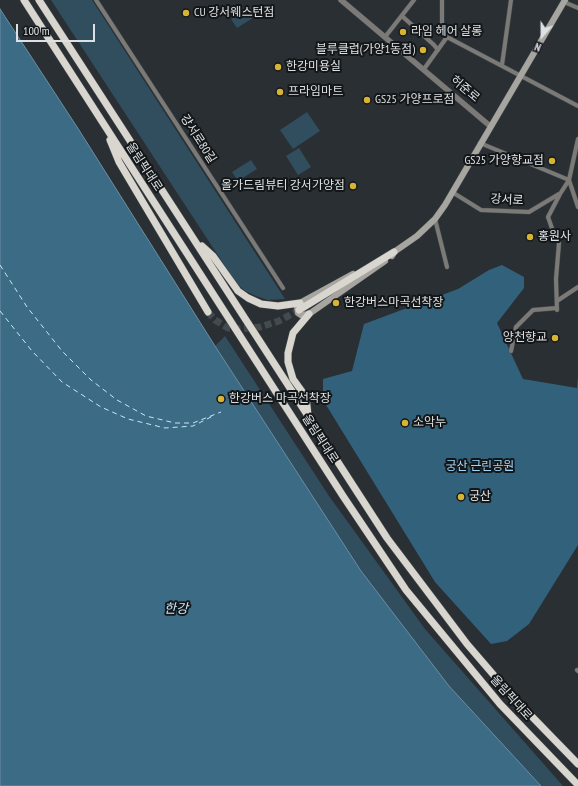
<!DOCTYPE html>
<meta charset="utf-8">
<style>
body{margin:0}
#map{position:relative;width:578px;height:786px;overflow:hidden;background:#292f33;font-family:"PT Sans Narrow",sans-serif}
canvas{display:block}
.north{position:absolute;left:522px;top:16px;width:40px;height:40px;-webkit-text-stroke:3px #141719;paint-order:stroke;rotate:201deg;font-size:11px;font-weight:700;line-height:16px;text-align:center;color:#dde1e3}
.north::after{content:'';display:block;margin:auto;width:14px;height:18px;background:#dde1e3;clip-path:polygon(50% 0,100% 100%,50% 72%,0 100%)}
.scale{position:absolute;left:16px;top:24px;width:79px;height:18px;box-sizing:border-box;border:2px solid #dde1e3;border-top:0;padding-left:5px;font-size:12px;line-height:14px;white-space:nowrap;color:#dde1e3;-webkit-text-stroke:3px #141719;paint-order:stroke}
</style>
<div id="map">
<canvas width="578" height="786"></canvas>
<div class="north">N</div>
<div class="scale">100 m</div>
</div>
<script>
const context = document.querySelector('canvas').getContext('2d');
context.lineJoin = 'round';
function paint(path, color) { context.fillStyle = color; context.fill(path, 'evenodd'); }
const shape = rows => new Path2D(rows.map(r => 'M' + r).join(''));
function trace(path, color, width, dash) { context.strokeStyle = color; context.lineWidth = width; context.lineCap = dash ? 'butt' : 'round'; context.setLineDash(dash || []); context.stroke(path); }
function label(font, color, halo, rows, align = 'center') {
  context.font = font + ' "PT Sans Narrow","Noto Sans KR",sans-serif'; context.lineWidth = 4; context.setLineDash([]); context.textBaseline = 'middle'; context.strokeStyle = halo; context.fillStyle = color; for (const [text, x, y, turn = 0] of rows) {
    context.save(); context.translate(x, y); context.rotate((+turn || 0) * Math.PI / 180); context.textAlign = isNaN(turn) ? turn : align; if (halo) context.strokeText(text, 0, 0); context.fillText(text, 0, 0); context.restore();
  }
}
const green = shape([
 [51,0,92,0,285,299,268,300,256,296,245,291,236,283],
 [250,7,256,16,237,28,231,19],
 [307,112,320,131,293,149,280,130],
 [299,148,311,167,298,175,286,156],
 [251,160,257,169,238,181,232,172],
 [225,336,329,496,425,629,563,786,541,786,501,744,449,686,361,571,215,346]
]);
const forest = shape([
 [502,265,524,277,524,288,497,323,523,379,577,388,578,376,578,545,529,624,507,641,491,644,435,582,323,400,323,379,352,371,364,324,458,289,489,270]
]);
const water = shape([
 [0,9,79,130,215,346,361,571,449,686,541,786,0,786,0,9]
]);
const ferry = shape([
 [0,265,27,307,62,351,91,380,117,400,146,416,175,423,193,423,221,412],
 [0,311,32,351,62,382,101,407,128,419,165,428,193,426,213,416]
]);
const trunkTunnel = shape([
 [208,312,215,320,228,328,240,329,260,327,279,321,299,310]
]);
const minor = shape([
 [96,0,283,288],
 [564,2,578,8],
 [402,16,434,45,438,50],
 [385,37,414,0],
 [447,37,578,106],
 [502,65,511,0],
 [424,69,447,37,442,26,442,0],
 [578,139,569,180,578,207],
 [480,143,569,180,560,194,548,217,554,234,559,243,556,279,557,310],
 [452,192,481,210,529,212,559,194],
 [435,219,447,267],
 [557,301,578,287],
 [511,351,516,327,533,310,557,308],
 [577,670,578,671]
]);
const tertiary = shape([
 [341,0,490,126]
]);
const secondary = shape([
 [392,256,394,252,417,236,435,219,445,205,565,0],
 [353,274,300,303,297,307,298,313,301,315,309,314,385,261]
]);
const trunk = shape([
 [24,0,343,496,406,590,500,704,578,785],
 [39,0,387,538,467,644,510,694,578,764],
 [110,140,119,162,208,312],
 [202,246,213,256,238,291,248,298,261,304,278,306,300,303],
 [299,310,394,252],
 [308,415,306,397,293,379,288,362,288,353,293,333,309,314]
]);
const markers = [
 [186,13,4,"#d7b434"],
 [403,32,4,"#d7b434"],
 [423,50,4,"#d7b434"],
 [278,67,4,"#d7b434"],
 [280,92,4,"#d7b434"],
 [367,100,4,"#d7b434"],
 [552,161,4,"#d7b434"],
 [353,186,4,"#d7b434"],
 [530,237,4,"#d7b434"],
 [336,303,4,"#d7b434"],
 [555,338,4,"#d7b434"],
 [221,399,4,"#d7b434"],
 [405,423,4,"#d7b434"],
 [461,497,4,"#d7b434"]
];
const poiNames = [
 ["CU 강서웨스턴점",194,13],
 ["라임 헤어 살롱",411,32],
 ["블루클럽(가양1동점)",415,50,"right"],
 ["한강미용실",286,67],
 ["프라임마트",288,92],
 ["GS25 가양프로점",375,100],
 ["GS25 가양향교점",544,161,"right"],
 ["올가드림뷰티 강서가양점",345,186,"right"],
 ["홍원사",538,237],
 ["한강버스마곡선착장",344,303],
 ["양천향교",547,338,"right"],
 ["한강버스 마곡선착장",229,399],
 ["소악누",413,423],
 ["궁산",469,497]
];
const streetNames = [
 ["허준로",465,89,40],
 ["강서로80길",198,139,57],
 ["올림픽대로",144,167,57],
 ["강서로",507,200,3],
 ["올림픽대로",320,439,57],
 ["올림픽대로",511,698,48]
];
const parkNames = [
 ["궁산 근린공원",480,467]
];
const waterNames = [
 ["한강",176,609]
];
paint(green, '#314e5f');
paint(forest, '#32617c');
paint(water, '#3c6b86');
trace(water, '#6c8ea2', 1);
trace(ferry, '#c9e6f8', 1, [5, 4]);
trace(trunkTunnel, '#444a4d', 7, [7, 3.5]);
trace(minor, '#464b4f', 5);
trace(tertiary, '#464b4f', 6);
trace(secondary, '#464b4f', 7);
trace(trunk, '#464b4f', 8);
trace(minor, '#7b7a77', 4);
trace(tertiary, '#7b7a77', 5.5);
trace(secondary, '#a7a5a0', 6);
trace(trunk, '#d8d6ce', 7);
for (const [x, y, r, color] of markers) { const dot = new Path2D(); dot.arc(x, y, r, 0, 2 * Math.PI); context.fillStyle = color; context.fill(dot); trace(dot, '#141719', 1.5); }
label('12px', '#dde1e3', '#141719', poiNames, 'left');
label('12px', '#dde1e3', '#141719', streetNames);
label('12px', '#9cd6fa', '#141719', parkNames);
label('italic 13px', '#c9e6f8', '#141719', waterNames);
</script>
